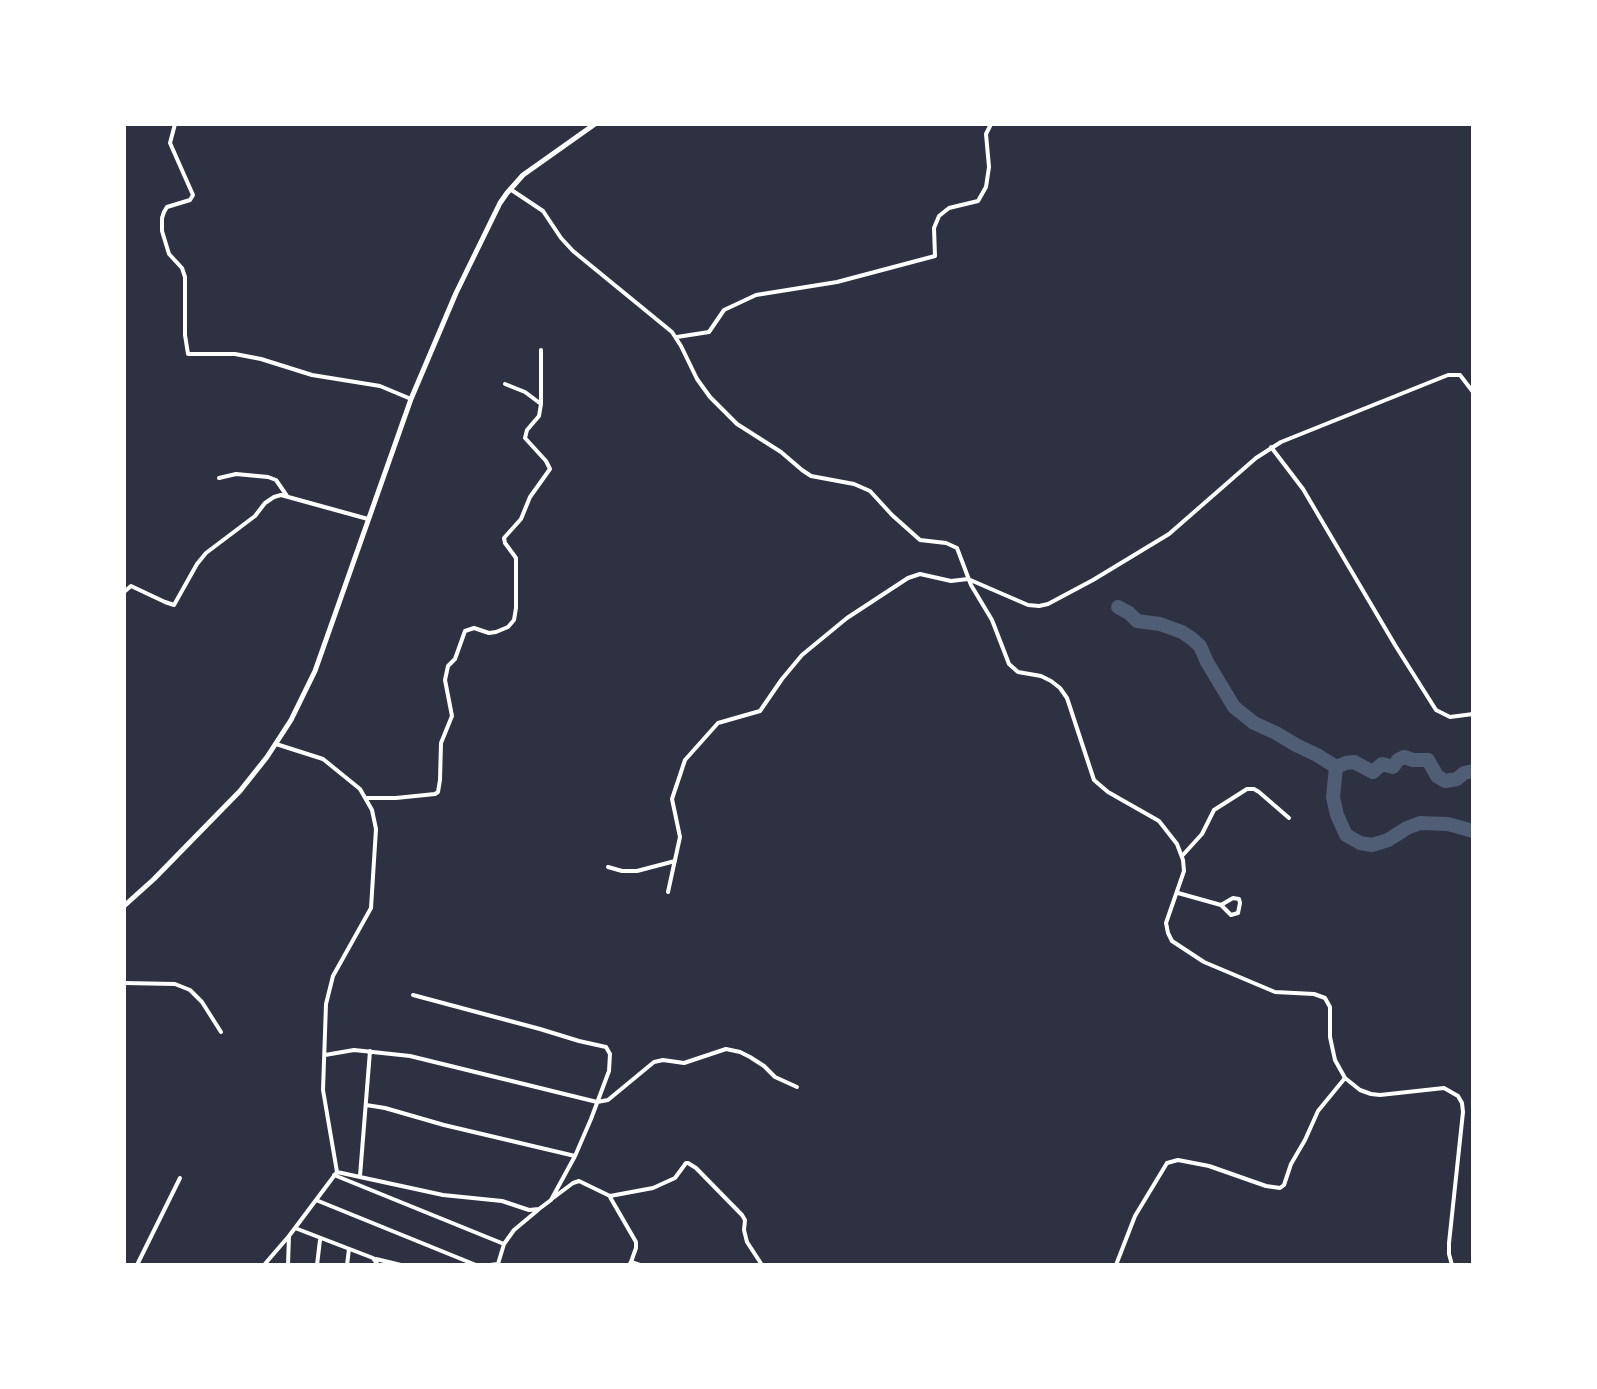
<!DOCTYPE html>
<style>
body{margin:0}
#map{position:relative;width:1597px;height:1389px;overflow:hidden;background:#2d3142;font-family:Inter,sans-serif}
canvas{display:block}
.frame{position:absolute;inset:0;border:126px solid #fff;pointer-events:none}
</style>
<div id="map">
<canvas width="1597" height="1389"></canvas>
<div class="frame"></div>
</div>
<script>
const context = document.querySelector('canvas').getContext('2d');
context.lineJoin = 'round';
const shape = rows => new Path2D(rows.map(r => 'M' + r).join(''));
function trace(path, color, width, dash) { context.strokeStyle = color; context.lineWidth = width; context.lineCap = dash ? 'butt' : 'round'; context.setLineDash(dash || []); context.stroke(path); }
const river = shape([
 [1118,607,1129,613,1137,621,1160,624,1182,632,1191,638,1200,646,1207,662,1234,707,1254,723,1276,733,1296,745,1317,755,1336,767,1333,797,1337,815,1346,835,1360,843,1372,845,1388,840,1407,828,1420,823,1448,824,1473,831],
 [1336,767,1346,763,1354,762,1373,772,1382,764,1393,767,1398,760,1404,757,1413,760,1428,760,1437,776,1445,781,1457,779,1464,773,1473,771]
]);
const minor = shape([
 [175,124,170,143,193,195,190,200,167,207,164,212,162,218,162,231,169,254,182,268,185,277,185,335,188,354,235,354,261,359,312,375,380,386,411,399],
 [510,189,543,211,561,238,573,251,672,332,681,346,697,379,710,397,737,424,781,452,802,470,811,476,854,484,870,491,892,515,920,540,946,543,957,548,971,585,992,620,1009,664,1018,672,1041,676,1051,681,1060,688,1067,698,1094,780,1108,792,1159,821,1177,844,1183,860,1184,871,1166,923,1168,933,1172,941,1204,962,1275,992,1314,994,1325,998,1330,1007,1330,1037,1335,1060,1345,1078,1360,1090,1371,1094,1380,1095,1444,1088,1458,1096,1462,1103,1463,1112,1449,1243,1449,1254,1452,1265],
 [677,337,709,332,724,310,756,295,837,282,935,256,934,228,939,216,949,208,978,201,986,187,989,167,986,134,991,124],
 [541,404,541,350],
 [1271,447,1303,489,1395,645,1436,710,1450,717,1473,714],
 [219,478,236,474,268,477,276,480,287,496],
 [124,592,131,586,165,602,174,605,197,564,206,553,255,516,265,503,274,497,281,495,368,519],
 [367,798,396,798,435,794,438,792,440,780,441,743,452,716,445,680,448,666,455,659,465,631,474,628,489,633,496,632,508,627,514,620,516,608,516,558,505,543,504,538,521,519,530,497,550,469,546,461,525,438,527,430,539,416,541,404,525,392,505,384],
 [1182,856,1202,834,1214,810,1247,789,1254,789,1259,792,1289,818],
 [608,867,622,871,637,871,675,861],
 [668,892,680,837,672,799,685,760,718,723,760,711,782,679,802,655,847,618,908,578,920,574,951,581,968,579,1028,605,1039,606,1048,604,1093,580,1169,534,1256,458,1281,442,1448,375,1460,375,1473,392],
 [1178,893,1221,905,1231,915,1238,913,1240,903,1239,899,1233,898,1221,905],
 [124,983,175,984,190,990,202,1002,221,1032],
 [325,1055,354,1050,410,1056,597,1102,608,1100,654,1062,663,1060,684,1063,726,1049,740,1052,750,1057,764,1066,775,1077,797,1087],
 [366,1105,385,1108,444,1125,575,1156],
 [337,1172,443,1195,502,1201,529,1210,539,1209,551,1200,575,1156,591,1119,609,1071,610,1054,606,1047,579,1041,540,1029,413,995],
 [334,1175,504,1244],
 [360,1176,370,1051],
 [610,1197,636,1242,636,1248,631,1262],
 [553,1198,573,1183,579,1181,610,1196,653,1188,675,1178,686,1163,688,1163,696,1168,742,1215,745,1220,744,1230,747,1242,762,1265],
 [316,1200,476,1265],
 [295,1228,373,1258,378,1265],
 [376,1259,401,1265],
 [137,1265,180,1178],
 [264,1265,289,1236,337,1172,323,1090,326,1004,333,976,371,908,376,829,372,810,360,789,323,759,276,744],
 [288,1265,289,1236],
 [317,1265,320,1240],
 [347,1265,349,1249],
 [490,1265,498,1264,504,1244,514,1230,538,1210],
 [629,1265,631,1262,640,1265],
 [1116,1265,1135,1216,1167,1163,1178,1160,1209,1166,1266,1186,1280,1188,1284,1185,1291,1164,1305,1140,1318,1111,1345,1078]
]);
const tertiary = shape([
 [124,906,154,879,240,791,267,757,291,720,315,671,411,399,456,293,500,203,507,193,523,175,595,124]
]);
trace(river, '#4f5d75', 14);
trace(minor, '#fff', 4);
trace(tertiary, '#fff', 5);
</script>
